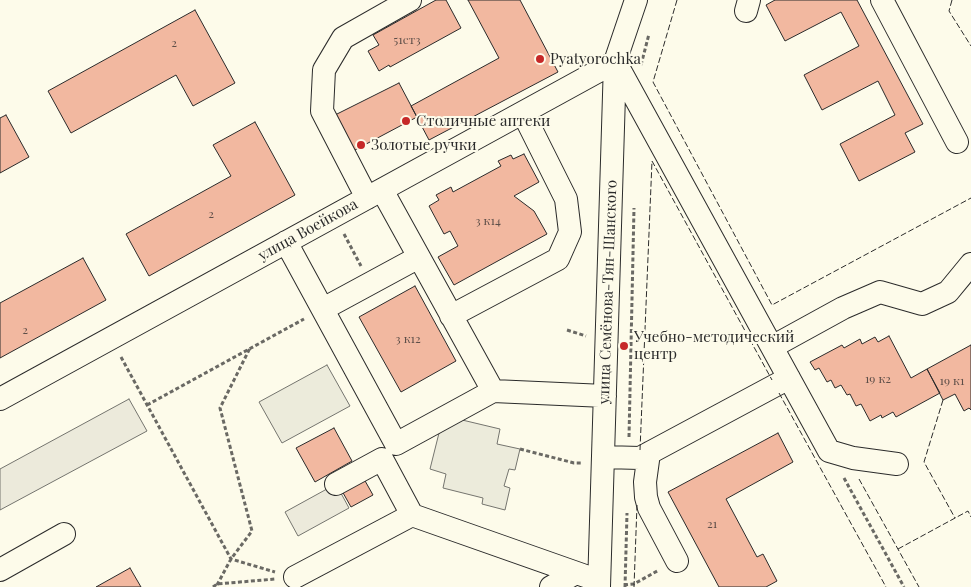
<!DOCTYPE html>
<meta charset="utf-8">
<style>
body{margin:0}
canvas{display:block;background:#fdfbea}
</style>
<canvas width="971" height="587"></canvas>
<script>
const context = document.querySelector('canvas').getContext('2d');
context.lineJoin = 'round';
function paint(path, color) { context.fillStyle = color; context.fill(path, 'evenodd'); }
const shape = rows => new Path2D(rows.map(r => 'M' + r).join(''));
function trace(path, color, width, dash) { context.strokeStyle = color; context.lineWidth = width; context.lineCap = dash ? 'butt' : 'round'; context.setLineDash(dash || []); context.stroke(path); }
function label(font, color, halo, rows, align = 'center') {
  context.font = font + ' "Playfair Display",serif'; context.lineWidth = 4; context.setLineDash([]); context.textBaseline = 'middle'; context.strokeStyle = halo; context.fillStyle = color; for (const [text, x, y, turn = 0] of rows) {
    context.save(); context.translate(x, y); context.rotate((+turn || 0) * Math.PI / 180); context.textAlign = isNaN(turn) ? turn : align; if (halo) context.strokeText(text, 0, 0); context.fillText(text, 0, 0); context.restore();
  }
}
const green = shape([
 [327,365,350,406,282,443,259,402,327,365],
 [458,419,500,429,497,444,520,449,515,470,509,469,504,486,510,488,505,510,482,504,483,498,443,488,446,474,430,469,440,429,458,419]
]);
const parking = shape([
 [129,399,147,431,0,510,0,469,129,399],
 [336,484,349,508,298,536,285,512,336,484]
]);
const building = shape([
 [436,0,446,0,461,28,390,67,389,65,379,71,368,51,379,45,373,35,436,0],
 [468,0,520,0,558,72,429,140,411,106,499,58,468,0],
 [775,0,857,0,923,124,905,133,915,152,859,181,840,144,895,115,878,81,822,110,804,75,859,46,841,12,785,41,766,5,775,0],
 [195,10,235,83,193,106,176,75,71,133,48,91,195,10],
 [399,83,417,117,353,151,333,116,399,83],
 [6,115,29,157,0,173,0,118,6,115],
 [255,122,295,195,149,276,126,234,231,176,213,145,255,122],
 [524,154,539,182,514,196,534,211,547,234,454,285,438,257,458,246,450,231,444,234,429,206,439,200,436,195,451,187,453,192,501,166,498,161,511,155,513,159,524,154],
 [83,258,106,300,0,358,0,303,83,258],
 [415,286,456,361,401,392,359,317,415,286],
 [889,336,911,378,927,369,940,393,896,417,893,412,882,418,881,415,870,421,861,404,856,406,850,394,847,395,841,385,835,388,831,380,827,382,819,368,815,370,810,362,842,345,844,348,860,339,862,344,875,337,878,342,889,336],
 [971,345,971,410,969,408,964,411,955,394,943,400,927,369,971,345],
 [334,428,352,461,315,482,296,448,334,428],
 [778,433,793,462,726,499,757,557,763,554,777,581,766,587,719,587,668,492,778,433],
 [364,479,373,495,351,507,342,491,364,479],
 [130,568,141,587,96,587,130,568]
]);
const path = shape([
 [641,65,649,34],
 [344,234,361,266],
 [567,330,586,336],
 [121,357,231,559,275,572],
 [147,405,304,319],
 [629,437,634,208],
 [520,449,574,463,583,463],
 [844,478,904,587],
 [217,585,231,559,252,531,220,408,250,348],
 [624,585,634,584,659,570],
 [213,587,217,584,275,579],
 [625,587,627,513]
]);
const minor = shape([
 [882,0,957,142],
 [746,11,749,0],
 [616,63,829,451,853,458,897,464],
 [382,190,493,391,605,396],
 [367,198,322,111,324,70,343,38,410,0],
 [286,242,396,444,493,391],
 [323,309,419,257],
 [451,316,558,259,570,232,566,199,523,113],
 [772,347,843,308,880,292,922,304,948,292,971,264],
 [0,399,615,62],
 [649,453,645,482,646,497,649,508,677,561],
 [603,457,640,458,789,378],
 [412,515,588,577,599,578],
 [0,570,64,534],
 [295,577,412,515,382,459,336,484],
 [551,587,576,573],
 [599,587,615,62,636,0]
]);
const fence = shape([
 [677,0,653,82,772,305,971,198],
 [952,0,949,11,971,46],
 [779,393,886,587],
 [943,400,924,462,955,518],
 [640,450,652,161,772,380],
 [859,479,919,587],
 [898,549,968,511,971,517],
 [634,587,637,505]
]);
const markers = [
 [540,59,5,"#c62828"],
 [406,121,5,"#c62828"],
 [361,145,5,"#c62828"],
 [624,346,5,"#c62828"]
];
const numberNames = [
 ["51ст3",407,40],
 ["2",174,43],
 ["2",211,214],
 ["3 к14",488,221],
 ["2",25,330],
 ["3 к12",408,339],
 ["19 к2",878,379],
 ["19 к1",952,381],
 ["21",712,524]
];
const poiNames = [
 ["Pyatyorochka",550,59],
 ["Столичные аптеки",416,121],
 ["Золотые ручки",371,145],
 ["Учебно-методический",634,337],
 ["центр",634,354]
];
const streetNames = [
 ["улица Воейкова",308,230,-29],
 ["улица Семёнова-Тян-Шанского",608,292,-88]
];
paint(green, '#ecebdb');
trace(green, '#74746e', 1);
paint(parking, '#eceadb');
trace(parking, '#74746e', 1);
paint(building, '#f2b8a0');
trace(building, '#2b2b2b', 1);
trace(minor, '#2b2b2b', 24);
trace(path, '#6a6964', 3, [4, 2.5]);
trace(minor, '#fdfbea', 22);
trace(fence, '#2b2b2b', 1, [6, 2.5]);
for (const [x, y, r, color] of markers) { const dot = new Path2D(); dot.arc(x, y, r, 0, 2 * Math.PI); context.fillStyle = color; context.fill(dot); trace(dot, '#fdfbea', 2); }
label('12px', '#5d4e48', null, numberNames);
label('15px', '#2b2b2b', '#fdfbea', poiNames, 'left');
label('15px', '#2b2b2b', '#fdfbea', streetNames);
</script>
